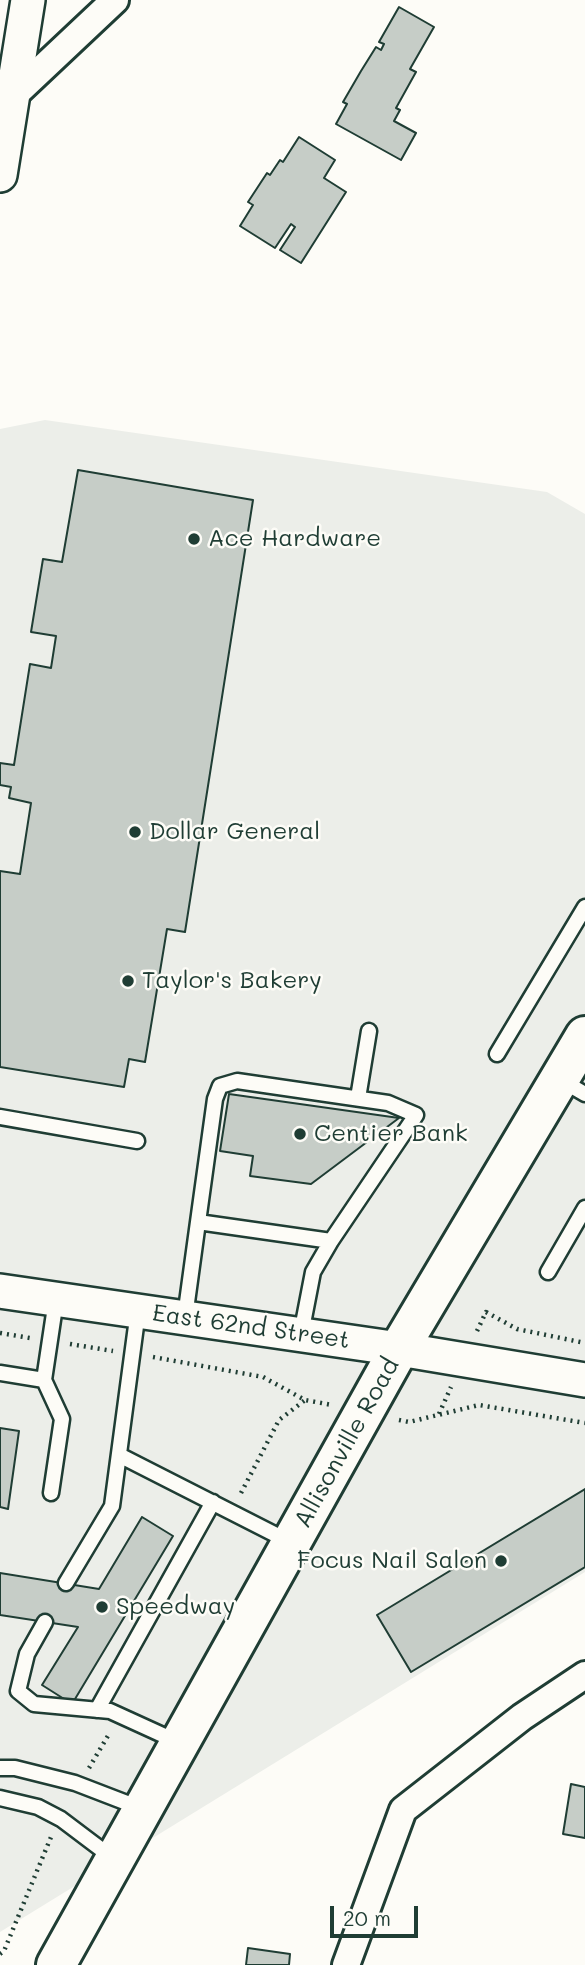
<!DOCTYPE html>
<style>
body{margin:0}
#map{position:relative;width:585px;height:1965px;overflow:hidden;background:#fdfcf7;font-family:Mali,sans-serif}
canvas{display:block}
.scale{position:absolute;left:330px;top:1906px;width:88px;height:32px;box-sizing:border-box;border:4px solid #1f3d34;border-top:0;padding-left:9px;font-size:21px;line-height:24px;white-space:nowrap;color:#1f3d34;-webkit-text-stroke:5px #fdfcf7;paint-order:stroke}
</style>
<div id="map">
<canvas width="585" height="1965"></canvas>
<div class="scale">20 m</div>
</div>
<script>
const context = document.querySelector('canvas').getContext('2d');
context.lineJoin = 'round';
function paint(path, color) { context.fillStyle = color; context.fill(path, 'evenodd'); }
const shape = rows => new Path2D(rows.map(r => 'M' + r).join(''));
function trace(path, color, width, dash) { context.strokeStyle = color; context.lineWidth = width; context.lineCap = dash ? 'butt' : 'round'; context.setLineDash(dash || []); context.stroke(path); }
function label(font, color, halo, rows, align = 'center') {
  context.font = font + ' Mali,sans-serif'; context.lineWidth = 5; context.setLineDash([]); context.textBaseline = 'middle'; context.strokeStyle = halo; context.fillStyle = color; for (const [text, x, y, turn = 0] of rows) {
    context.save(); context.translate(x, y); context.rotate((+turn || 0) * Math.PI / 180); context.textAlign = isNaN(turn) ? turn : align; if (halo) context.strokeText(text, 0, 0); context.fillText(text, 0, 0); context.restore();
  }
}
const built = shape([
 [45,420,547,492,585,514,585,1572,0,1932,0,429]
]);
const building = shape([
 [399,7,434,27,410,69,416,72,396,108,400,110,394,121,416,133,401,160,336,124,347,104,343,102,361,71,376,47,381,50,384,44,379,42,399,7],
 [299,137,335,160,324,178,346,192,301,263,280,250,295,227,291,224,275,248,240,226,253,205,248,202,267,173,270,175,280,160,283,162,299,137],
 [78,470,253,500,185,932,167,929,145,1062,129,1059,124,1087,0,1067,0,871,20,874,31,803,9,798,11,787,0,785,0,763,14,765,30,664,51,668,56,636,31,632,43,559,62,562,78,470],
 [229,1094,399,1118,311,1184,250,1176,253,1156,220,1151,229,1094],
 [0,1428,19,1431,8,1509,0,1507,0,1428],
 [585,1489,585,1567,411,1672,377,1615,585,1489],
 [142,1517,173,1536,72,1704,42,1685,78,1627,0,1615,0,1573,99,1589,142,1517],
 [571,1784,585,1787,585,1838,563,1834,571,1784],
 [248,1948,290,1954,289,1965,246,1965,248,1948]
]);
const path = shape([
 [477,1331,486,1312,517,1329,585,1343],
 [0,1333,30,1338],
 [70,1344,113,1351],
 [153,1357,263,1377,305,1400,332,1405],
 [439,1414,451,1387],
 [399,1420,409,1422,479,1405,585,1423],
 [241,1493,279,1420,305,1400],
 [89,1768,109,1734],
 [0,1954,4,1951,51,1837]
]);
const service = shape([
 [497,1054,585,907],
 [561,1080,585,1094],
 [358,1098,369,1031],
 [0,1117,137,1141],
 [548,1272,585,1208],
 [185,1317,198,1222,215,1099,220,1086,237,1081,388,1103,416,1115,331,1241,198,1222],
 [301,1334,313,1272,331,1241],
 [0,1373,44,1380,56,1300],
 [44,1380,62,1419,51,1493],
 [119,1455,290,1542],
 [66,1583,112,1506,138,1311],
 [45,1622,27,1654,18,1691,34,1704,110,1711,178,1742],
 [97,1710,213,1502],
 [0,1768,15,1768,75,1783,140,1808],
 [0,1798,38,1807,61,1819,114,1859]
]);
const minor = shape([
 [12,97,115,0],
 [346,1965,403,1810,522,1717,585,1675]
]);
const tertiary = shape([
 [0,175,28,0],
 [0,1291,399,1349,585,1380]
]);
const secondary = shape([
 [56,1965,399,1349,585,1036]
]);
const markers = [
 [194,539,7,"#1f3d34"],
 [135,832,7,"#1f3d34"],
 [128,981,7,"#1f3d34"],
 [300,1134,7,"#1f3d34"],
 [501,1561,7,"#1f3d34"],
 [102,1607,7,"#1f3d34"]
];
const poiNames = [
 ["Ace Hardware",208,539],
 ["Dollar General",149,832],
 ["Taylor's Bakery",142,981],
 ["Centier Bank",314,1134],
 ["Focus Nail Salon",487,1561,"right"],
 ["Speedway",116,1607]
];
const streetNames = [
 ["East 62nd Street",251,1327,8],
 ["Allisonville Road",347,1443,-61]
];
paint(built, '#eceee9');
paint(building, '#c6cdc7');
trace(building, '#1f3d34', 2);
trace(service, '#1f3d34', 19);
trace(minor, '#1f3d34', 32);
trace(tertiary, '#1f3d34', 38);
trace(secondary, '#1f3d34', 44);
trace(path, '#1f3d34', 4.5, [2, 5]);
trace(service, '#fdfcf7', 14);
trace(minor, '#fdfcf7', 26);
trace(tertiary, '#fdfcf7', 33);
trace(secondary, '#fdfcf7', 38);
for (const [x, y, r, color] of markers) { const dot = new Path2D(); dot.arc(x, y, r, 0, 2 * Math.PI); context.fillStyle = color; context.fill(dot); trace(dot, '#fdfcf7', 2.5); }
label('24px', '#1f3d34', '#fdfcf7', poiNames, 'left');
label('24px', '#1f3d34', '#fdfcf7', streetNames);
</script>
